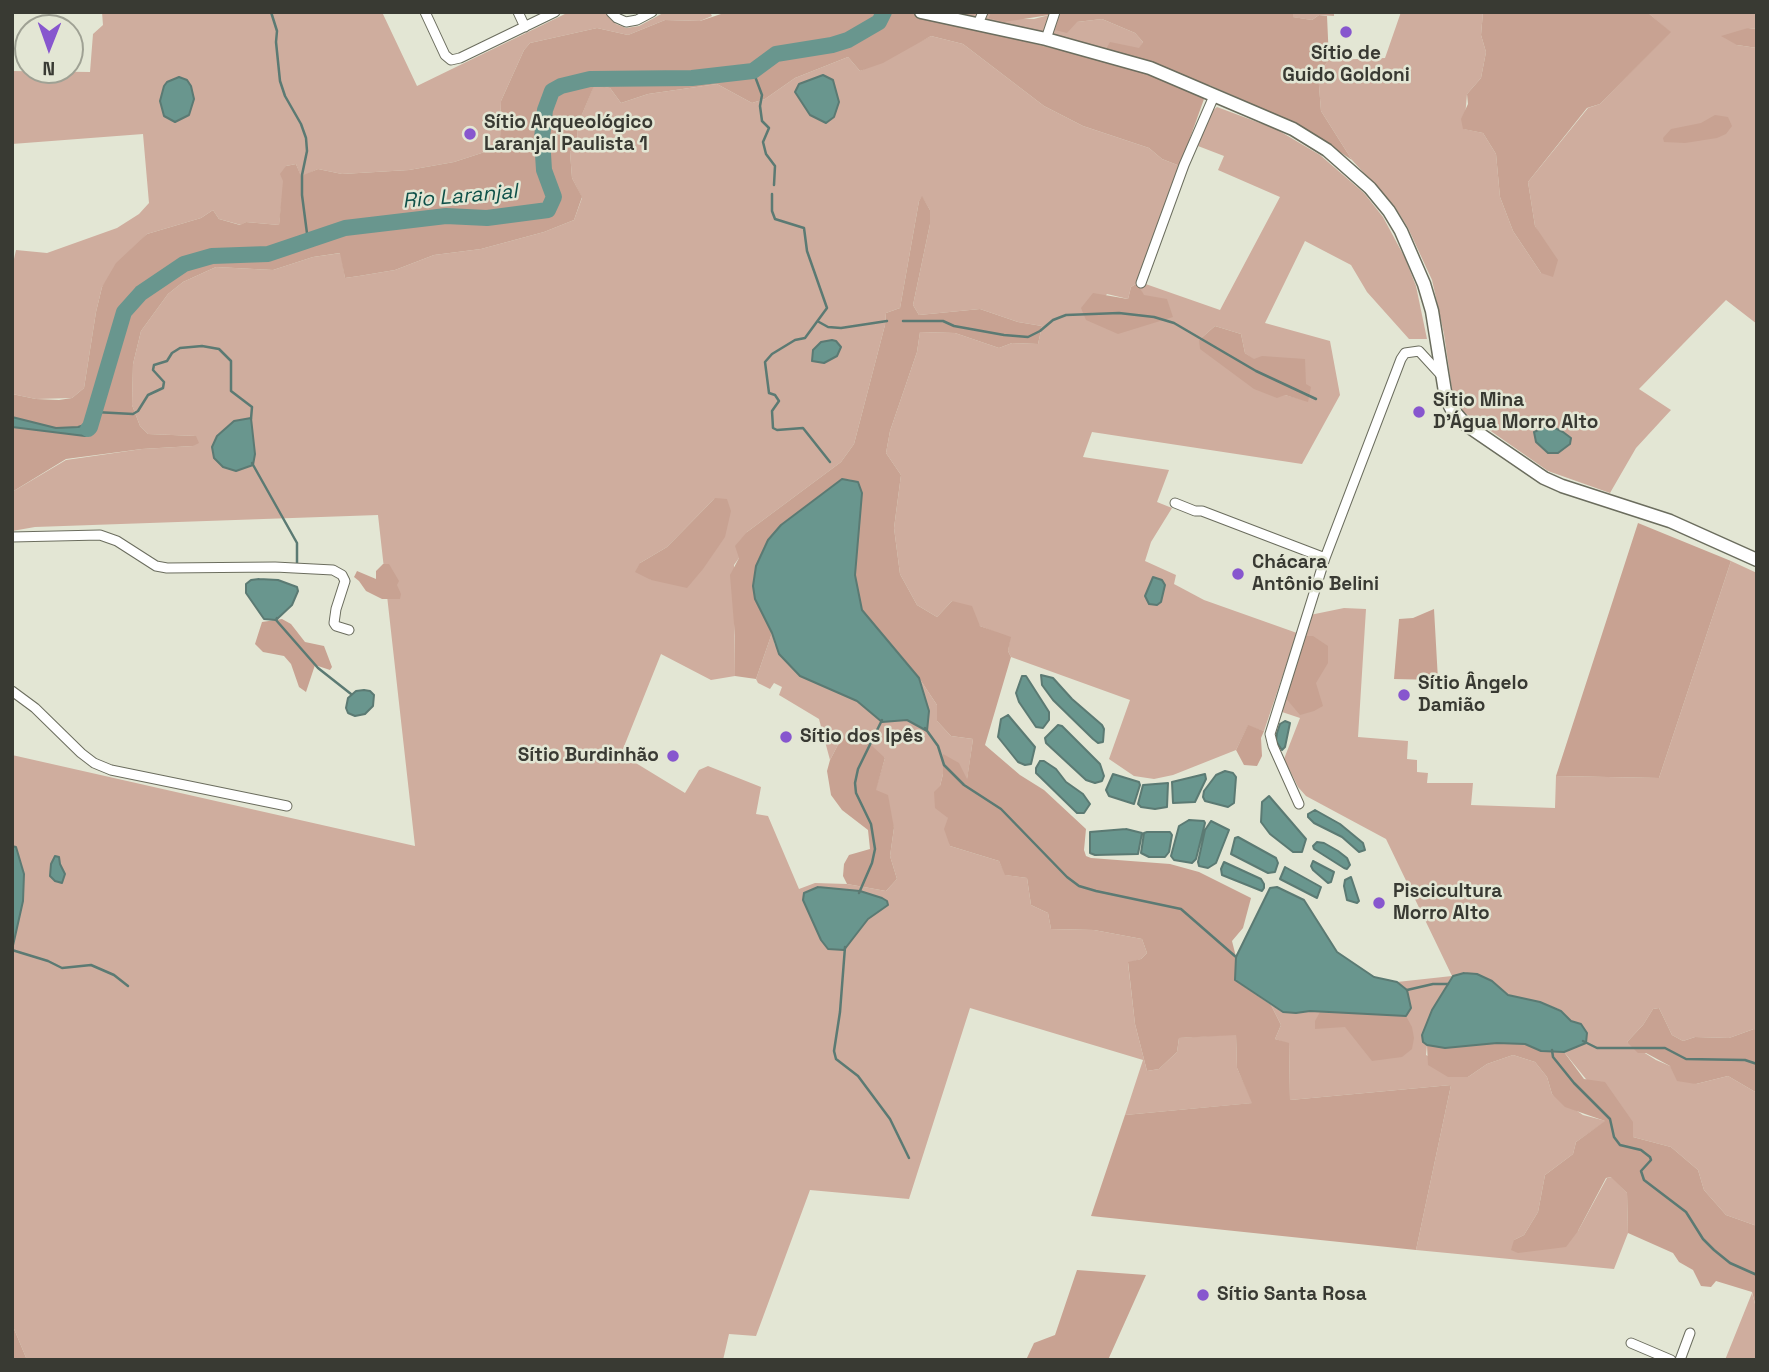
<!DOCTYPE html>
<meta charset="utf-8">
<style>
body{margin:0}
#map{position:relative;width:1769px;height:1372px;overflow:hidden;background:#e3e6d4;font-family:"Space Grotesk",sans-serif}
canvas{display:block}
.frame{position:absolute;inset:0;border:14px solid #393a33;pointer-events:none}
.north{position:absolute;left:14px;top:14px;width:70px;height:70px;box-sizing:border-box;background:#e3e6d4;border:2px solid #9fa194;border-radius:50%;rotate:181deg;font-size:19px;font-weight:700;line-height:28px;text-align:center;color:#393a33}
.north::after{content:'';display:block;margin:auto;width:24px;height:32px;background:#8756ce;clip-path:polygon(50% 0,100% 100%,50% 72%,0 100%)}
</style>
<div id="map">
<canvas width="1769" height="1372"></canvas>
<div class="frame"></div>
<div class="north">N</div>
</div>
<script>
const context = document.querySelector('canvas').getContext('2d');
context.lineJoin = 'round';
function paint(path, color) { context.fillStyle = color; context.fill(path, 'evenodd'); }
const shape = rows => new Path2D(rows.map(r => 'M' + r).join(''));
function trace(path, color, width, dash) { context.strokeStyle = color; context.lineWidth = width; context.lineCap = dash ? 'butt' : 'round'; context.setLineDash(dash || []); context.stroke(path); }
function label(font, color, halo, rows, align = 'center') {
  context.font = font + ' "Space Grotesk",sans-serif'; context.lineWidth = 5; context.setLineDash([]); context.textBaseline = 'middle'; context.strokeStyle = halo; context.fillStyle = color; for (const [text, x, y, turn = 0] of rows) {
    context.save(); context.translate(x, y); context.rotate((+turn || 0) * Math.PI / 180); context.textAlign = isNaN(turn) ? turn : align; if (halo) context.strokeText(text, 0, 0); context.fillText(text, 0, 0); context.restore();
  }
}
const green = shape([
 [102,12,382,12,417,86,569,12,605,12,616,24,626,28,639,26,665,12,710,12,712,16,700,21,665,20,628,35,597,28,530,43,524,50,501,101,500,139,497,148,454,162,409,170,342,174,318,169,301,177,296,164,286,166,279,225,246,222,241,225,219,219,213,210,201,218,147,234,102,287,96,312,84,388,72,398,36,399,12,394,12,268,16,250,47,253,117,228,139,214,149,203,143,134,12,144,12,71,90,72,93,34,103,25],
 [962,12,991,12,988,18,1034,19,1049,15,1077,22,1102,19,1135,33,1143,42,1140,48,1100,60,957,25],
 [1293,12,1334,12,1334,16,1319,15,1312,20,1292,17],
 [1401,12,1483,12,1481,35,1486,52,1481,78,1467,94,1464,129,1483,133,1496,154,1500,197,1513,231,1541,273,1541,238,1535,226,1528,182,1588,108,1600,104,1670,32,1647,12,1757,12,1757,29,1748,28,1737,45,1757,48,1757,324,1726,300,1639,389,1671,410,1636,448,1610,493,1548,471,1462,411,1452,390,1444,334,1432,280,1408,228,1395,207,1352,160,1321,111,1318,73,1329,60,1385,58],
 [931,36,963,44,1044,106,1083,126,1149,148,1162,159,1180,166,1137,281,1220,310,1280,197,1218,170,1224,156,1198,146,1212,111,1217,107,1276,129,1320,155,1364,193,1383,217,1405,258,1416,286,1427,339,1409,339,1367,292,1351,265,1305,241,1265,323,1330,341,1340,395,1302,464,1092,432,1083,457,1169,470,1157,502,1172,508,1151,542,1145,561,1176,575,1174,584,1204,600,1297,633,1264,731,1248,726,1236,750,1173,775,1154,779,1134,776,1109,759,1130,700,1011,657,1008,651,1010,638,980,626,952,601,937,617,917,605,900,574,894,528,901,475,886,453,890,431,917,352,920,332,955,333,999,348,1012,343,1038,344,1042,326,1018,322,980,309,919,315,913,305,930,224,930,210,922,197,919,201,900,308,886,313,885,325,854,444,841,462,747,532,739,558,734,565,735,676,711,680,661,654,621,754,685,793,699,770,708,766,761,787,756,814,768,816,799,889,815,883,847,884,886,891,897,879,890,856,894,828,875,791,885,758,841,739,830,760,819,719,779,695,782,687,774,683,770,689,758,683,756,679,772,633,775,645,800,676,857,701,882,722,907,720,926,730,929,710,919,678,937,705,937,721,951,736,973,739,967,780,943,755,943,774,940,786,948,818,950,846,999,861,1006,875,1027,878,1031,905,1048,913,1051,929,1094,930,1142,939,1147,953,1141,959,1128,963,1135,1024,1147,1071,1159,1069,1177,1052,1179,1038,1236,1034,1237,1068,1253,1103,1125,1115,1143,1060,970,1008,909,1199,810,1190,756,1336,729,1334,723,1360,27,1360,12,1324,12,755,415,846,378,515,35,527,12,531,12,492,66,460,142,449,193,446,196,436,148,434,140,426,132,405,133,364,141,331,168,294,183,282,216,267,273,270,313,257,341,253,345,278,359,276,395,270,434,255,481,249,544,232,574,220,582,198,572,178,570,152,577,146,578,124,594,85,610,88,621,103,648,94,717,84,752,103,765,99,795,78,848,57,860,71],
 [1136,284,1139,286,1143,295,1086,320,1107,294,1128,299,1131,287],
 [1215,326,1241,334,1245,353,1308,401,1285,395,1199,340],
 [715,498,651,580,640,563,667,547],
 [1731,561,1757,573,1757,1030,1754,1029,1729,1038,1695,1037,1683,1041,1672,1035,1659,1008,1653,1009,1643,1025,1627,1042,1656,1060,1670,1066,1696,1084,1728,1076,1757,1093,1757,1226,1726,1215,1704,1190,1698,1170,1671,1147,1633,1137,1564,1052,1574,1048,1571,1021,1561,1010,1540,1002,1508,995,1492,982,1452,976,1432,1010,1422,1035,1423,1042,1427,1045,1426,1055,1468,1077,1487,1064,1513,1055,1535,1062,1547,1077,1552,1094,1583,1115,1606,1121,1576,1142,1573,1154,1545,1175,1538,1212,1524,1235,1514,1240,1578,1231,1607,1178,1612,1177,1627,1193,1628,1233,1614,1269,1416,1250,1451,1085,1290,1100,1289,1044,1275,1039,1281,1025,1271,1005,1283,1012,1296,1013,1310,1011,1406,1016,1407,990,1397,982,1452,976,1386,839,1306,796,1298,787,1284,759,1300,718,1279,711,1310,615,1344,608,1366,609,1358,737,1408,741,1407,759,1417,760,1417,772,1428,773,1427,783,1473,783,1471,805,1555,808,1556,776,1659,778],
 [1752,1293,1757,1311,1757,1360,1725,1360]
]);
const forest = shape([
 [727,12,962,12,958,25,1100,60,1110,42,1139,48,1143,42,1135,33,1102,19,1077,22,1067,33,1055,30,1058,19,1049,15,1004,22,988,18,991,12,1293,12,1293,17,1312,20,1319,15,1327,16,1329,60,1318,73,1321,111,1352,160,1299,125,1209,85,1180,166,1162,159,1149,148,1083,126,1044,106,963,44,931,36,883,63,860,71,848,57,795,78,765,99,752,103,717,84,648,94,621,103,610,88,594,86,578,124,577,146,570,152,572,178,582,197,574,220,544,232,481,249,434,255,395,270,359,276,345,278,340,253,313,257,273,270,216,267,183,282,168,294,141,331,133,364,132,405,140,426,148,434,196,436,199,443,193,446,142,449,66,459,12,492,12,427,85,436,92,433,96,428,97,421,78,427,56,428,12,417,12,394,36,399,59,400,72,398,84,388,96,312,102,287,116,263,147,234,201,218,213,210,219,219,240,225,246,222,279,225,283,181,280,174,286,166,296,164,301,176,318,169,342,174,409,170,454,162,497,148,500,139,501,101,524,50,530,43,597,28,628,35,665,20,700,21],
 [1483,12,1647,12,1671,32,1600,104,1587,108,1528,182,1535,226,1558,260,1553,277,1541,273,1513,231,1500,197,1496,154,1483,133,1463,129,1461,119,1468,104,1467,94,1481,78,1486,52,1481,35],
 [1748,28,1757,29,1757,48,1737,45,1721,36],
 [1715,115,1728,117,1732,126,1726,134,1717,138,1685,143,1664,142,1663,138,1671,129,1701,123],
 [922,196,930,210,930,224,913,305,919,315,980,309,1018,322,1042,326,1038,344,1012,343,999,348,955,333,920,332,917,352,890,431,886,453,901,475,894,528,900,574,917,605,937,617,952,601,972,606,980,626,1011,637,1008,651,1011,657,985,745,1020,775,1044,790,1086,829,1084,850,1086,856,1091,858,1170,864,1199,872,1251,898,1243,928,1232,941,1236,957,1235,980,1271,1005,1281,1025,1275,1039,1289,1043,1290,1100,1451,1085,1416,1250,1091,1216,1125,1115,1252,1103,1237,1068,1236,1035,1179,1038,1177,1052,1159,1069,1147,1071,1135,1024,1128,962,1141,959,1147,953,1142,939,1094,930,1051,929,1048,913,1031,905,1027,878,1005,875,999,861,950,846,944,829,948,818,935,808,934,792,940,786,943,774,943,754,959,763,967,779,973,739,951,736,937,721,937,705,919,678,862,610,855,576,862,493,852,480,842,479,781,525,768,540,756,566,753,586,755,599,772,633,756,679,735,676,735,636,730,575,739,558,735,546,747,532,841,462,854,444,885,325,886,313,900,308,919,201],
 [1136,284,1139,286,1144,295,1167,299,1173,317,1118,334,1086,320,1081,308,1093,293,1128,299,1131,287],
 [1215,326,1241,334,1245,353,1254,359,1262,356,1305,359,1306,384,1311,387,1308,402,1285,395,1277,398,1254,389,1200,349,1199,340],
 [715,498,727,499,731,511,725,537,703,569,687,588,651,580,635,572,640,563,667,547],
 [1638,523,1731,561,1659,778,1556,776],
 [383,564,389,564,399,581,397,585,401,594,400,599,382,599,366,591,359,581,354,577,357,571,376,579,376,571],
 [1434,609,1438,680,1394,679,1399,619,1413,618],
 [282,619,291,624,305,642,324,646,332,667,330,670,315,665,306,692,299,687,291,664,284,656,263,652,255,644,262,622],
 [1304,636,1313,636,1328,646,1328,663,1316,683,1323,706,1314,711,1300,715,1284,696],
 [1248,725,1264,731,1261,738,1262,756,1257,766,1244,765,1236,750],
 [858,733,885,758,876,790,888,795,894,828,890,856,897,879,886,891,847,884,843,876,844,864,849,855,870,849,868,830,842,810,831,795,827,771,830,760,841,739],
 [1659,1008,1672,1035,1683,1041,1695,1037,1729,1038,1754,1029,1757,1030,1757,1093,1728,1076,1696,1084,1677,1081,1670,1066,1646,1053,1638,1053,1627,1042,1643,1025,1653,1009],
 [1320,1012,1406,1016,1412,1027,1414,1038,1412,1049,1402,1057,1372,1061,1345,1027,1315,1029,1315,1021],
 [1497,1043,1525,1044,1541,1051,1564,1052,1584,1079,1605,1082,1633,1122,1633,1137,1671,1147,1698,1170,1704,1190,1726,1215,1757,1226,1757,1311,1752,1292,1716,1281,1711,1287,1701,1286,1693,1270,1679,1262,1673,1253,1628,1233,1627,1193,1611,1177,1606,1178,1578,1231,1566,1247,1518,1253,1511,1250,1514,1240,1524,1235,1538,1212,1545,1175,1573,1154,1576,1142,1605,1121,1565,1107,1552,1094,1547,1077,1535,1062,1513,1055,1487,1064,1468,1077,1448,1077,1428,1065,1427,1045,1445,1048],
 [1077,1270,1146,1275,1108,1360,1026,1360,1034,1343,1055,1335],
 [12,1324,27,1360,12,1360]
]);
const water = shape([
 [823,75,833,80,839,102,834,117,826,123,810,115,795,92,799,84,823,75],
 [179,77,187,80,191,86,194,99,189,115,175,122,164,116,160,101,164,86,167,82,179,77],
 [832,340,836,341,841,347,837,356,824,363,812,361,813,350,821,342,832,340],
 [95,412,96,428,92,433,85,436,12,427,12,417,56,428,78,427,87,424,95,412],
 [251,418,255,454,253,465,236,471,223,467,214,458,212,447,217,436,234,421,251,418],
 [1545,427,1555,428,1563,432,1571,438,1570,444,1558,453,1548,453,1536,442,1534,432,1545,427],
 [842,479,858,482,862,493,855,575,862,610,919,678,929,711,927,731,907,720,882,722,857,701,800,676,779,654,772,633,755,599,753,586,756,566,768,540,781,525,842,479],
 [1153,577,1162,580,1165,585,1161,602,1157,605,1149,604,1145,596,1153,577],
 [259,579,278,580,297,587,298,591,292,605,276,620,264,619,246,593,246,584,251,580,259,579],
 [1041,675,1053,678,1072,699,1102,725,1104,729,1103,742,1098,743,1093,739,1053,700,1042,685,1041,675],
 [1022,676,1026,676,1049,712,1049,720,1043,728,1036,727,1019,702,1016,693,1022,676],
 [364,690,370,691,374,695,373,706,365,714,355,716,348,713,346,708,348,698,356,691,364,690],
 [1008,715,1035,747,1031,764,1025,765,1018,762,998,737,1001,719,1008,715],
 [1285,721,1290,723,1285,747,1282,750,1276,741,1277,733,1280,724,1285,721],
 [1058,725,1062,726,1100,764,1104,776,1102,781,1095,783,1086,780,1046,743,1045,738,1058,725],
 [1040,761,1044,761,1056,769,1066,782,1083,794,1090,804,1084,813,1077,813,1036,773,1036,768,1040,761],
 [1225,771,1233,773,1236,777,1234,803,1228,807,1205,801,1203,797,1204,791,1216,775,1225,771],
 [1113,774,1139,782,1140,785,1134,804,1109,796,1106,790,1113,774],
 [1205,774,1206,779,1195,802,1173,803,1172,782,1205,774],
 [1168,783,1167,807,1155,809,1141,807,1138,804,1143,785,1168,783],
 [1269,796,1306,839,1302,852,1293,852,1270,834,1261,822,1262,802,1269,796],
 [1315,810,1340,824,1363,843,1365,850,1359,852,1342,837,1314,823,1308,817,1308,814,1315,810],
 [1189,820,1204,821,1205,823,1196,859,1192,863,1174,860,1171,856,1179,826,1189,820],
 [1211,821,1229,830,1216,863,1208,868,1199,866,1198,862,1205,830,1211,821],
 [1126,829,1142,833,1138,854,1095,855,1090,853,1090,832,1126,829],
 [1147,832,1170,832,1172,835,1169,852,1165,857,1149,857,1141,853,1144,833,1147,832],
 [1238,837,1276,858,1278,863,1275,872,1268,873,1231,854,1235,838,1238,837],
 [1317,842,1324,843,1338,851,1347,858,1350,865,1347,869,1344,868,1314,849,1313,846,1317,842],
 [12,846,16,847,24,874,23,901,12,950,12,846],
 [55,856,59,857,60,864,65,874,62,883,55,881,50,876,51,864,55,856],
 [1313,861,1334,872,1331,882,1328,883,1313,870,1311,866,1313,861],
 [1224,862,1261,879,1264,884,1264,888,1262,891,1222,875,1221,869,1224,862],
 [1285,867,1321,887,1317,898,1280,879,1285,867],
 [1351,877,1359,901,1357,903,1347,900,1344,886,1345,880,1351,877],
 [818,887,860,891,882,898,887,901,888,905,868,919,844,950,828,949,821,940,803,900,804,893,818,887],
 [1277,887,1304,900,1337,952,1374,977,1397,982,1407,990,1411,1008,1406,1016,1310,1011,1296,1013,1283,1012,1235,980,1236,957,1270,888,1277,887],
 [1464,973,1477,974,1492,981,1508,995,1540,1002,1561,1011,1571,1021,1581,1024,1587,1033,1586,1043,1564,1052,1541,1051,1525,1044,1497,1043,1445,1048,1427,1045,1423,1042,1422,1035,1432,1010,1453,976,1464,973]
]);
const stream = shape([
 [271,12,277,31,276,42,280,81,285,96,301,124,306,138,307,151,302,175,302,195,308,241],
 [753,71,762,95,760,106,762,121,769,128,763,142,766,154,775,166,774,185],
 [772,194,772,211,775,219,804,228,807,251,827,308,805,338,795,340,772,354,765,362,769,393,775,395,779,401,772,411,773,428,777,430,803,428,830,462],
 [903,321,943,321,954,326,1004,335,1028,337,1040,331,1053,320,1066,315,1119,313,1154,317,1174,323,1256,371,1316,399],
 [819,322,828,327,841,328,887,321],
 [95,412,133,414,138,411,148,395,163,388,164,382,153,370,154,365,167,361,172,353,180,348,202,346,219,349,231,361,231,391,252,407,251,419],
 [252,463,297,543,297,563],
 [277,618,276,620,318,668,351,694],
 [925,728,938,746,944,765,964,785,1001,809,1067,877,1079,886,1096,891,1181,909,1236,957],
 [859,893,872,863,875,849,871,824,856,793,855,783,858,769,882,720],
 [845,947,840,1012,834,1051,836,1059,858,1076,890,1119,909,1158],
 [12,950,48,961,62,968,91,965,114,975,128,986],
 [1407,990,1433,984,1448,984],
 [1583,1041,1597,1048,1665,1048,1686,1059,1745,1060,1757,1064],
 [1552,1050,1553,1057,1574,1083,1610,1119,1614,1137,1620,1145,1641,1150,1650,1157,1651,1160,1641,1171,1644,1180,1686,1212,1703,1239,1714,1250,1730,1263,1757,1275]
]);
const river = shape([
 [88,429,90,427,124,312,141,293,184,264,212,256,268,254,345,228,446,216,487,218,548,210,554,197,544,170,542,138,545,110,552,91,561,86,590,79,692,78,753,71,776,54,832,45,848,40,879,22,884,12]
]);
const street = shape([
 [425,12,445,55,451,60,460,58,555,12],
 [518,12,525,27],
 [611,12,617,18,626,22,637,20,652,12],
 [978,24,983,12],
 [1046,39,1055,12],
 [1141,283,1184,165,1214,96],
 [1175,503,1195,511,1202,511,1325,558],
 [12,537,100,535,117,541,156,566,167,568,275,567,333,570,342,575,345,581,336,609,334,623,336,626,349,630],
 [12,691,35,708,81,753,94,763,111,770,287,806],
 [1299,804,1273,746,1270,734,1325,558,1401,359,1405,353,1419,351,1441,375],
 [1631,1343,1671,1360],
 [1680,1360,1690,1333]
]);
const secondary = shape([
 [921,12,1046,39,1150,68,1293,129,1327,150,1370,188,1389,211,1401,231,1424,284,1432,311,1446,398,1451,408,1465,424,1544,478,1562,486,1670,521,1757,560]
]);
const markers = [
 [1346,32,7,"#8756ce"],
 [470,134,7,"#8756ce"],
 [1419,412,7,"#8756ce"],
 [1238,574,7,"#8756ce"],
 [1404,695,7,"#8756ce"],
 [786,737,7,"#8756ce"],
 [673,756,7,"#8756ce"],
 [1379,903,7,"#8756ce"],
 [1203,1295,7,"#8756ce"]
];
const poiNames = [
 ["Sítio de",1346,54,"center"],
 ["Guido Goldoni",1346,76,"center"],
 ["Sítio Arqueológico",484,123],
 ["Laranjal Paulista 1",484,145],
 ["Sítio Mina",1433,401],
 ["D'Água Morro Alto",1433,423],
 ["Chácara",1252,563],
 ["Antônio Belini",1252,585],
 ["Sítio Ângelo",1418,684],
 ["Damião",1418,706],
 ["Sítio dos Ipês",800,737],
 ["Sítio Burdinhão",659,756,"right"],
 ["Piscicultura",1393,892],
 ["Morro Alto",1393,914],
 ["Sítio Santa Rosa",1217,1295]
];
const waterNames = [
 ["Rio Laranjal",460,197,-5]
];
paint(green, '#cfad9e');
paint(forest, '#c8a292');
paint(water, '#69968e');
trace(water, '#5b7a73', 2);
trace(stream, '#5b7a73', 2.5);
trace(river, '#69968e', 16);
trace(street, '#6b6d5e', 11);
trace(secondary, '#6b6d5e', 15);
trace(street, '#fff', 9);
trace(secondary, '#fff', 12);
for (const [x, y, r, color] of markers) { const dot = new Path2D(); dot.arc(x, y, r, 0, 2 * Math.PI); context.fillStyle = color; context.fill(dot); trace(dot, '#e3e6d4', 2.5); }
label('bold 19px', '#393a33', '#e3e6d4', poiNames, 'left');
label('italic 21px', '#0f5149', '#e3e6d4', waterNames);
</script>
